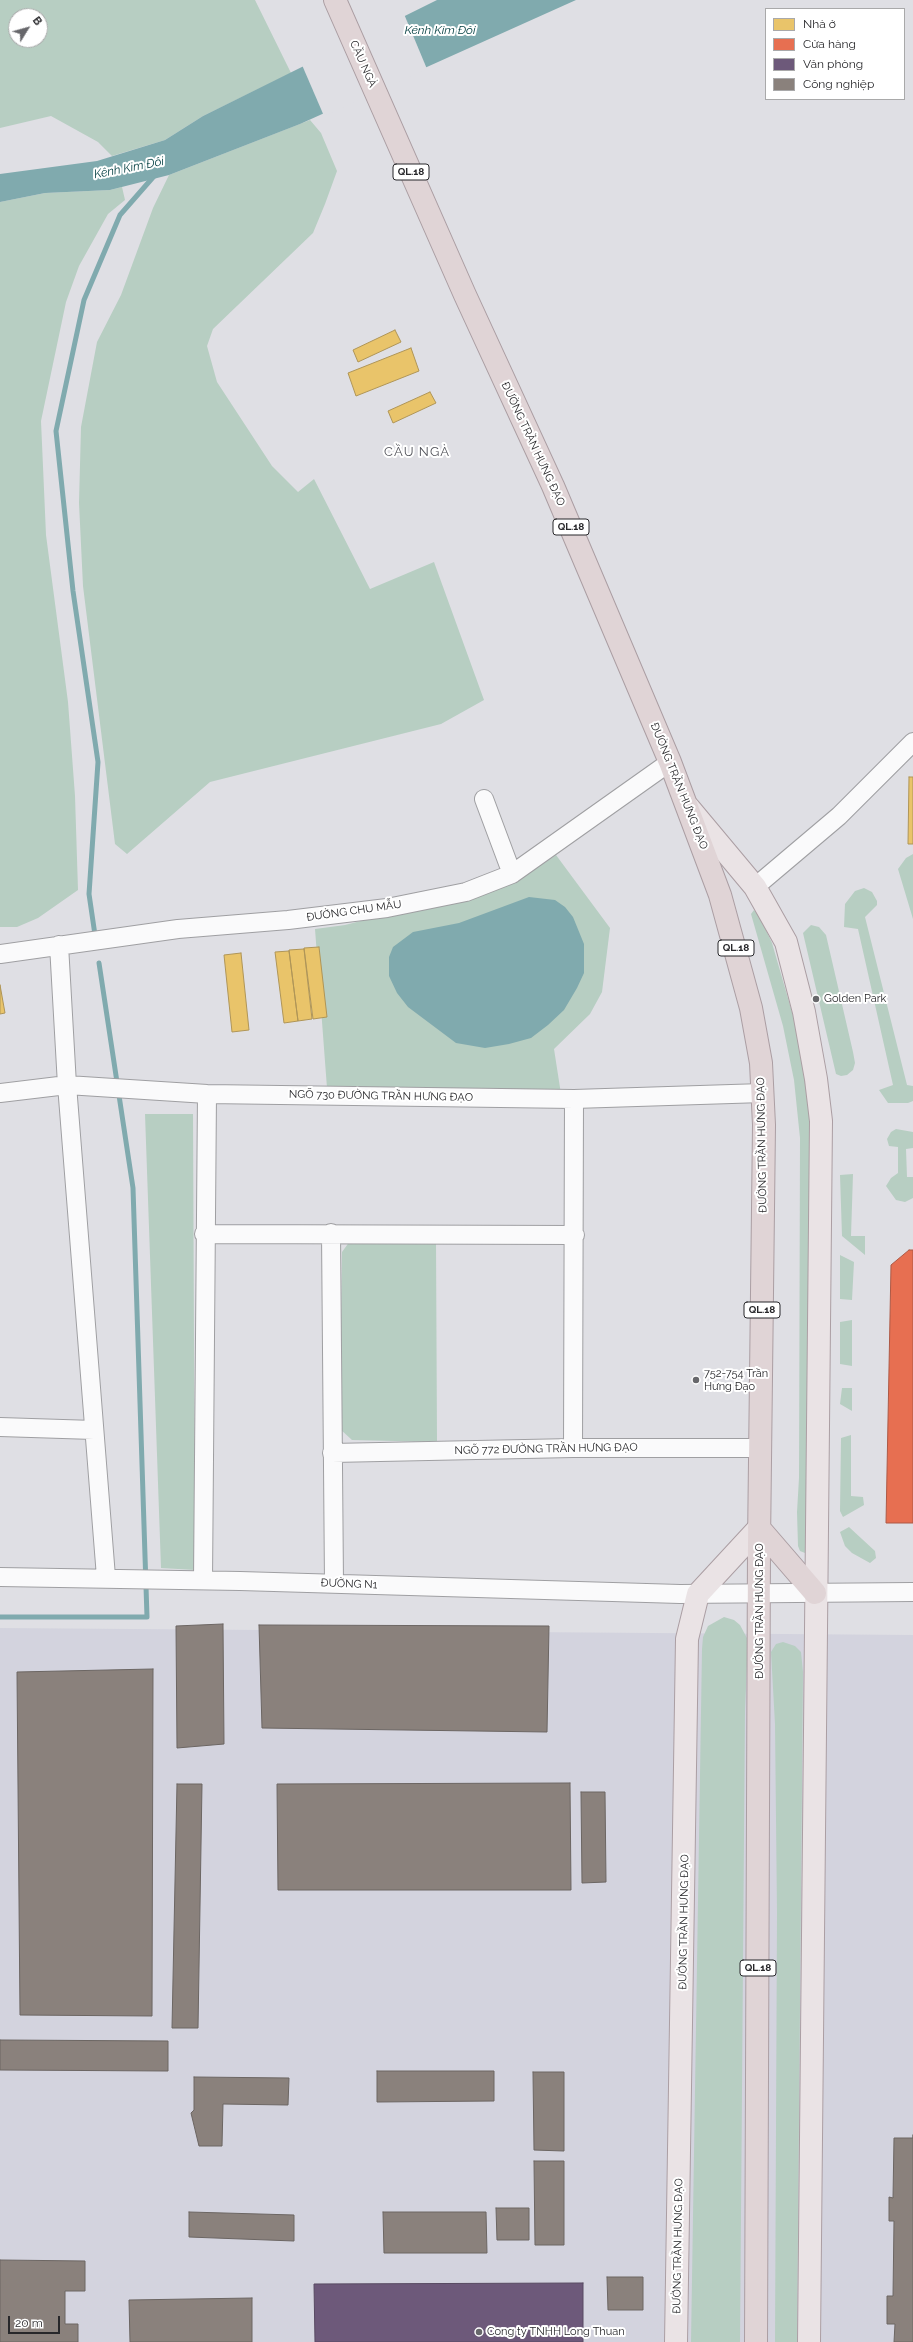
<!DOCTYPE html>
<meta charset="utf-8">
<style>
body{margin:0}
#map{position:relative;width:913px;height:2342px;overflow:hidden;background:#dfdfe4;font-family:Raleway,sans-serif}
canvas{display:block}
.legend{position:absolute;left:765px;top:8px;width:140px;height:92px;box-sizing:border-box;background:#fff;border:1px solid #a9a9aa;margin:0;padding:5px 7px;list-style:none;font-size:12px;color:#27272a}
.legend li{display:flex;align-items:center;gap:8px;height:20px}
.legend b{width:20px;border:1px solid #a9a9aa}
.north{position:absolute;left:8px;top:8px;width:40px;height:40px;box-sizing:border-box;background:#fff;border:1px solid #a9a9aa;border-radius:50%;rotate:53deg;font-size:11px;font-weight:700;line-height:16px;text-align:center;color:#27272a}
.north::after{content:'';display:block;margin:auto;width:14px;height:18px;background:#67676b;clip-path:polygon(50% 0,100% 100%,50% 72%,0 100%)}
.scale{position:absolute;left:8px;top:2316px;width:52px;height:18px;box-sizing:border-box;border:2px solid #27272a;border-top:0;padding-left:5px;font-size:12px;line-height:14px;white-space:nowrap;color:#27272a;-webkit-text-stroke:3px #fff;paint-order:stroke}
</style>
<div id="map">
<canvas width="913" height="2342"></canvas>
<ul class="legend">
<li><b style="height:11px;background:#e9c46a"></b>Nhà ở</li>
<li><b style="height:11px;background:#e76f51"></b>Cửa hàng</li>
<li><b style="height:11px;background:#6d597a"></b>Văn phòng</li>
<li><b style="height:11px;background:#8a817c"></b>Công nghiệp</li>
</ul>
<div class="north">B</div>
<div class="scale">20 m</div>
</div>
<script>
const context = document.querySelector('canvas').getContext('2d');
context.lineJoin = 'round';
function paint(path, color) { context.fillStyle = color; context.fill(path, 'evenodd'); }
const shape = rows => new Path2D(rows.map(r => 'M' + r).join(''));
function trace(path, color, width, dash) { context.strokeStyle = color; context.lineWidth = width; context.lineCap = dash ? 'butt' : 'round'; context.setLineDash(dash || []); context.stroke(path); }
function label(font, color, halo, rows, align = 'center') {
  context.font = font + ' Raleway,sans-serif'; context.lineWidth = 4; context.setLineDash([]); context.textBaseline = 'middle'; context.strokeStyle = halo; context.fillStyle = color; for (const [text, x, y, turn = 0] of rows) {
    context.save(); context.translate(x, y); context.rotate((+turn || 0) * Math.PI / 180); context.textAlign = isNaN(turn) ? turn : align; if (halo) context.strokeText(text, 0, 0); context.fillText(text, 0, 0); context.restore();
  }
}
const built = shape([
 [0,1628,913,1635,913,2342,0,2342]
]);
const green = shape([
 [0,0,255,0,291,73,203,116,165,140,112,156,98,142,51,116,0,128],
 [16,16,40,16,40,40,16,40],
 [310,120,321,133,337,171,325,204,313,233,213,329,207,346,217,382,272,466,298,492,314,479,370,589,434,562,484,700,441,724,210,782,127,854,115,844,83,586,79,503,81,427,97,342,121,295,153,208,169,175],
 [122,187,125,200,108,214,79,266,66,302,41,421,46,535,68,702,75,796,78,890,38,918,17,927,0,927,0,202,45,193,110,190],
 [913,854,913,919,898,869,906,858],
 [556,855,610,928,602,992,590,1014,554,1049,561,1094,327,1088,315,929,345,925,384,915,519,880],
 [864,888,872,892,877,901,877,905,865,917,907,1085,913,1086,913,1101,908,1103,888,1103,879,1090,893,1085,858,929,844,927,845,904,855,891],
 [754,910,760,917,772,943,794,1019,808,1097,813,1153,811,1550,805,1553,800,1551,798,1546,797,1512,799,1478,800,1138,794,1080,783,1026,751,914],
 [811,925,819,927,826,935,853,1052,855,1063,853,1070,847,1075,841,1076,836,1074,803,933],
 [145,1114,193,1114,195,1570,161,1568],
 [896,1129,913,1132,913,1148,906,1149,907,1177,913,1177,913,1198,905,1202,896,1200,886,1186,891,1178,898,1173,898,1147,889,1146,887,1139,891,1132],
 [853,1174,851,1236,865,1236,865,1255,842,1236,840,1175],
 [350,1241,436,1241,437,1442,352,1440,340,1429,342,1252],
 [840,1255,854,1262,852,1300,840,1299],
 [852,1320,852,1366,840,1364,840,1322],
 [842,1388,852,1388,852,1411,840,1404],
 [851,1435,851,1496,863,1497,864,1505,843,1517,840,1511,841,1438],
 [849,1527,875,1551,876,1558,870,1563,852,1553,845,1546,840,1532],
 [724,1617,734,1620,740,1625,748,1640,745,1711,740,2342,691,2342,702,1649,703,1637,708,1626],
 [783,1642,795,1646,801,1652,803,1672,797,2342,775,2342,777,1913,775,1724,771,1652,776,1644]
]);
const water = shape([
 [437,0,576,0,300,124,169,175,110,190,45,193,0,202,0,174,97,161,165,140,203,116],
 [529,897,555,900,565,907,573,917,584,944,584,973,577,988,564,1010,548,1025,531,1038,509,1044,485,1048,456,1043,408,1007,397,993,389,976,389,957,393,947,413,932,459,923]
]);
const pier = shape([
 [404,14,427,69,324,116,302,65]
]);
const homes = shape([
 [395,330,401,342,358,362,353,350,395,330],
 [411,348,419,371,356,396,348,373,411,348],
 [430,392,436,403,393,423,388,411,430,392],
 [909,777,913,777,913,844,908,844,909,777],
 [319,947,327,1017,313,1019,304,948,319,947],
 [304,949,312,1019,298,1021,289,950,304,949],
 [289,951,298,1021,284,1023,275,952,289,951],
 [241,953,249,1030,232,1032,224,955,241,953],
 [0,985,5,1013,0,1014,0,985]
]);
const shops = shape([
 [909,1250,913,1250,913,1523,886,1523,891,1265,909,1250]
]);
const offices = shape([
 [583,2283,583,2342,315,2342,314,2284,583,2283]
]);
const industry = shape([
 [223,1624,224,1744,177,1748,176,1626,223,1624],
 [259,1625,549,1626,547,1732,262,1728,259,1625],
 [153,1669,152,2016,20,2015,17,1672,153,1669],
 [570,1783,571,1890,278,1890,277,1784,570,1783],
 [177,1784,202,1784,198,2028,172,2028,177,1784],
 [581,1792,605,1792,606,1882,582,1883,581,1792],
 [0,2040,168,2041,168,2071,0,2070,0,2040],
 [377,2071,494,2071,494,2101,377,2102,377,2071],
 [533,2072,564,2072,564,2151,534,2150,533,2072],
 [194,2077,289,2078,288,2105,223,2104,222,2146,199,2146,191,2113,194,2110,194,2077],
 [913,2135,913,2342,894,2342,895,2324,887,2324,887,2296,893,2296,894,2221,889,2221,889,2197,893,2198,894,2138,913,2138,913,2135],
 [534,2161,564,2161,564,2245,535,2245,534,2161],
 [496,2208,529,2208,529,2240,497,2240,496,2208],
 [189,2212,294,2215,294,2241,189,2237,189,2212],
 [383,2212,486,2212,487,2253,384,2253,383,2212],
 [0,2260,85,2261,85,2291,65,2291,65,2324,78,2324,78,2342,0,2342,0,2260],
 [607,2277,643,2277,643,2310,608,2310,607,2277],
 [252,2298,252,2342,130,2342,129,2300,252,2298]
]);
const stream = shape([
 [95,935,89,894,98,762,73,591,56,431,84,300,120,215,155,175],
 [0,1617,147,1617,133,1188,99,963]
]);
const minor = shape([
 [484,799,512,874],
 [755,887,839,816,913,742],
 [59,945,67,1085,106,1577],
 [0,954,178,929,288,920,387,908,466,892,512,874,670,762],
 [0,1093,67,1085,207,1094,574,1099,763,1093],
 [331,1233,334,1583],
 [204,1234,575,1235],
 [0,1427,94,1430],
 [573,1448,574,1099],
 [332,1453,573,1448,760,1448],
 [0,1577,240,1581,680,1594,913,1592],
 [203,1580,207,1094]
]);
const major = shape([
 [689,808,755,887,786,942,804,1012,816,1079,821,1121,809,2342],
 [676,2342,687,1639,698,1594,759,1528]
]);
const highway = shape([
 [335,0,465,295,553,486,670,762,720,895,751,1008,761,1063,764,1125,759,1544,756,2342],
 [759,1528,815,1593]
]);
const markers = [
 [816,999,4,"#67676b"],
 [696,1380,4,"#67676b"],
 [479,2332,4,"#67676b"]
];
const shields = [
 [411,172,36],
 [571,527,36],
 [736,948,36],
 [762,1310,36],
 [758,1968,36]
];
const shieldNames = [
 ["QL.18",411,172],
 ["QL.18",571,527],
 ["QL.18",736,948],
 ["QL.18",762,1310],
 ["QL.18",758,1968]
];
const streetNames = [
 ["CẦU NGÀ",363,64,66],
 ["ĐƯỜNG TRẦN HƯNG ĐẠO",533,444,65],
 ["ĐƯỜNG TRẦN HƯNG ĐẠO",679,786,68],
 ["ĐƯỜNG CHU MẪU",354,911,-8],
 ["NGÕ 730 ĐƯỜNG TRẦN HƯNG ĐẠO",381,1096,1],
 ["ĐƯỜNG TRẦN HƯNG ĐẠO",762,1145,-91],
 ["NGÕ 772 ĐƯỜNG TRẦN HƯNG ĐẠO",546,1449,-1],
 ["ĐƯỜNG N1",349,1584,2],
 ["ĐƯỜNG TRẦN HƯNG ĐẠO",760,1611,-90],
 ["ĐƯỜNG TRẦN HƯNG ĐẠO",684,1922,-89],
 ["ĐƯỜNG TRẦN HƯNG ĐẠO",678,2246,-89]
];
const poiNames = [
 ["Golden Park",824,999],
 ["752-754 Trần",704,1374],
 ["Hưng Đạo",704,1387],
 ["Cong ty TNHH Long Thuan",487,2332]
];
const waterNames = [
 ["Kênh Kim Đôi",440,30],
 ["Kênh Kim Đôi",129,168,-11]
];
const quarterNames = [
 ["CẦU NGÀ",417,452]
];
paint(built, '#d3d3de');
paint(green, '#b7cec2');
paint(water, '#80aaae');
paint(pier, '#dfdfe4');
paint(homes, '#e9c46a');
trace(homes, '#af9557', 1);
paint(shops, '#e76f51');
trace(shops, '#ad5945', 1);
paint(offices, '#6d597a');
trace(offices, '#584a62', 1);
paint(industry, '#8a817c');
trace(industry, '#6c6663', 1);
trace(stream, '#80aaae', 5);
trace(minor, '#9f9fa2', 20);
trace(major, '#ab9ea3', 24);
trace(highway, '#ab9ea3', 24);
trace(minor, '#fafafb', 18);
trace(major, '#eae3e5', 22);
trace(highway, '#e0d4d6', 22);
for (const [x, y, r, color] of markers) { const dot = new Path2D(); dot.arc(x, y, r, 0, 2 * Math.PI); context.fillStyle = color; context.fill(dot); trace(dot, '#fff', 1.5); }
for (const [x, y, w] of shields) { const box = new Path2D(); box.roundRect(x - w / 2, y - 8, w, 16, 3); context.fillStyle = '#fff'; context.fill(box); trace(box, '#27272a', 1); }
label('bold 10px', '#27272a', null, shieldNames);
label('11px', '#27272a', '#fff', streetNames);
label('11px', '#27272a', '#fff', poiNames, 'left');
label('italic 12px', '#054043', '#fff', waterNames);
context.letterSpacing = '1px';
label('13px', '#515259', '#fff', quarterNames);
context.letterSpacing = '0px';
</script>
